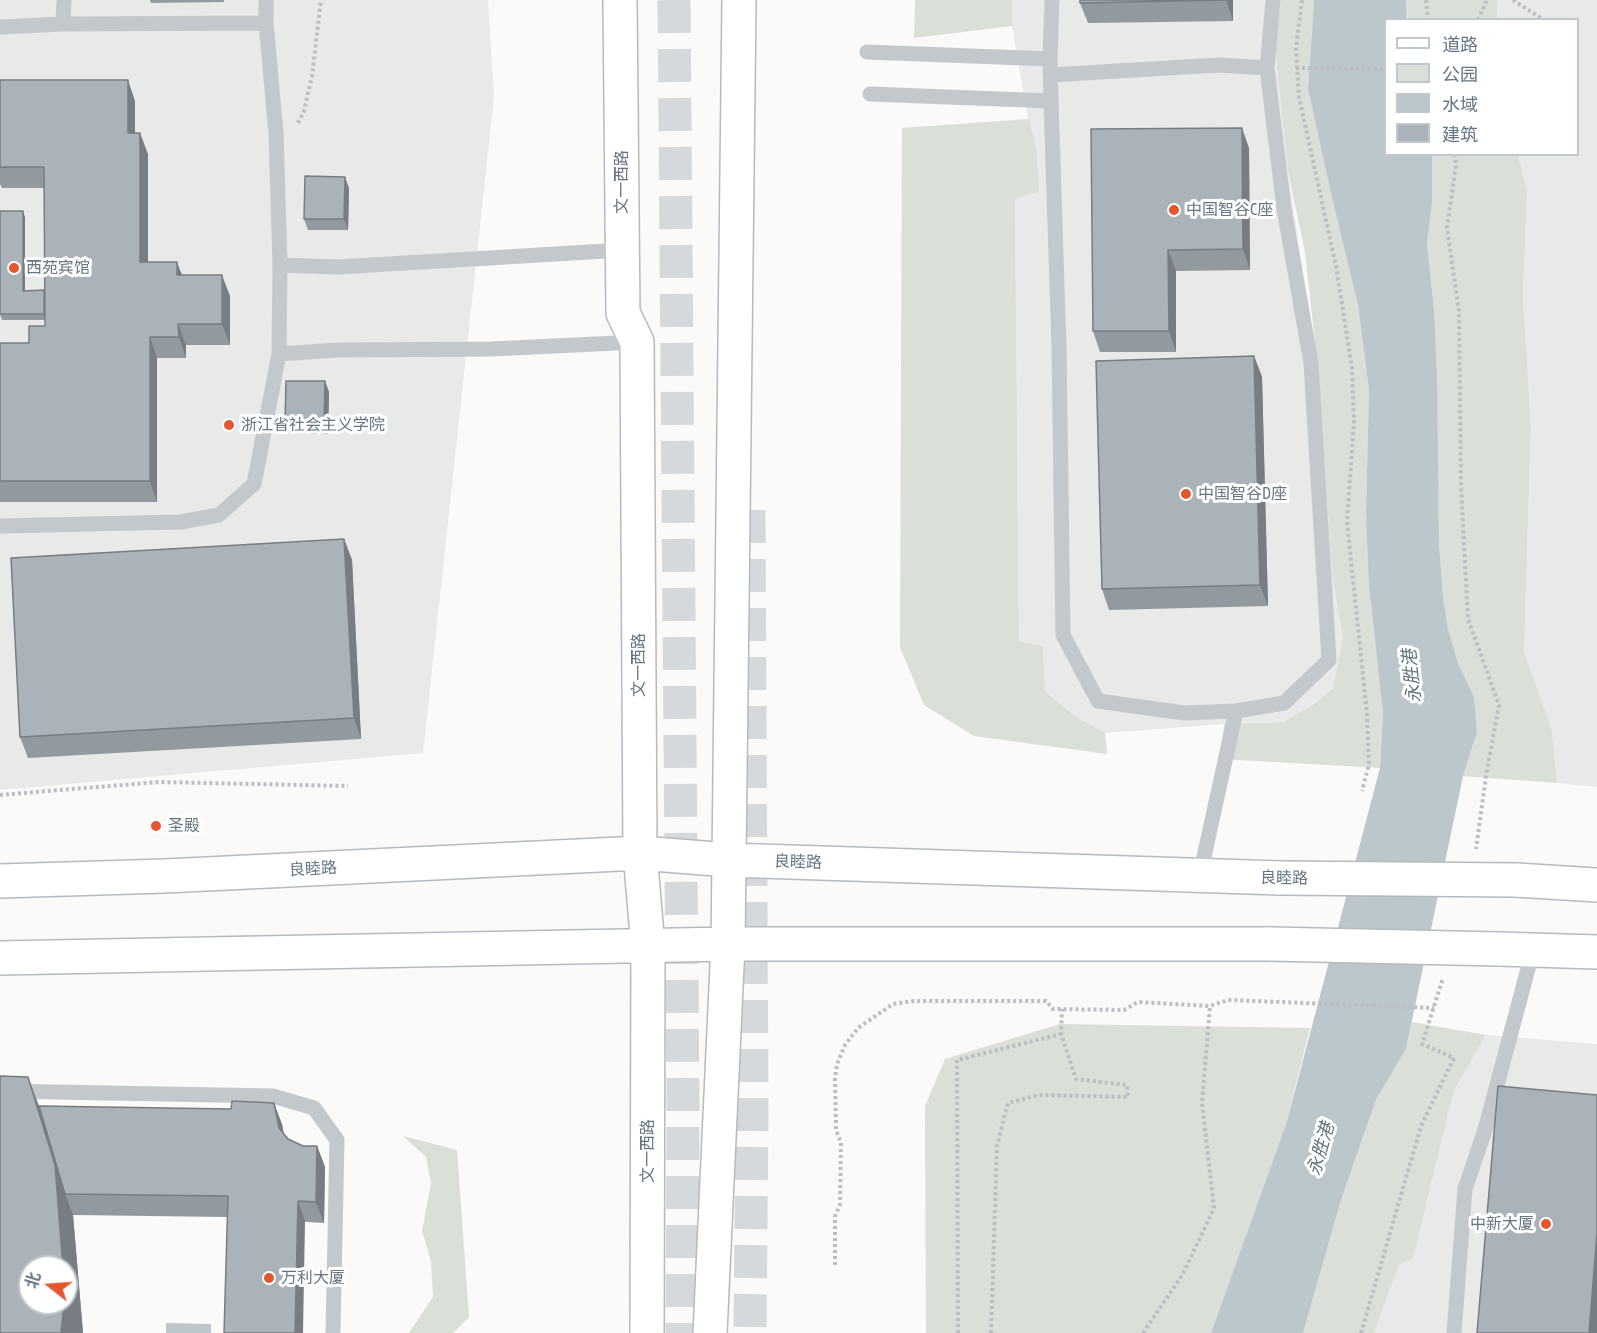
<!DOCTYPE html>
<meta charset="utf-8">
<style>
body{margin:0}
#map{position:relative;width:1597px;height:1333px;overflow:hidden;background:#fafaf8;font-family:"Asap Condensed","Noto Sans SC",sans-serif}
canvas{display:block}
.legend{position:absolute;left:1384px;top:18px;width:195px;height:138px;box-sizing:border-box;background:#fff;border:2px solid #c1c8cd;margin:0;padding:8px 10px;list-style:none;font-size:18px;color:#657683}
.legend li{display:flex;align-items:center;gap:12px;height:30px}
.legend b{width:30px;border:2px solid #c1c8cd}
.north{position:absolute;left:18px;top:1255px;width:60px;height:60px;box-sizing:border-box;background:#fff;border:2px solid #c1c8cd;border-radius:50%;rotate:287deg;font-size:16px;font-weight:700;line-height:24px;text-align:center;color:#657683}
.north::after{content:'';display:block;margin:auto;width:21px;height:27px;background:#e4572e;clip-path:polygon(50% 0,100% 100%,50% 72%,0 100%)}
</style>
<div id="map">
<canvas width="1597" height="1333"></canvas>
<ul class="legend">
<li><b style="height:8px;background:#fff"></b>道路</li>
<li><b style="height:16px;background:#dadfd7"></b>公园</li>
<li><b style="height:16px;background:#bbc7cb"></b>水域</li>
<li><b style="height:16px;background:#aab3b9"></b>建筑</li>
</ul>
<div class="north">北</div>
</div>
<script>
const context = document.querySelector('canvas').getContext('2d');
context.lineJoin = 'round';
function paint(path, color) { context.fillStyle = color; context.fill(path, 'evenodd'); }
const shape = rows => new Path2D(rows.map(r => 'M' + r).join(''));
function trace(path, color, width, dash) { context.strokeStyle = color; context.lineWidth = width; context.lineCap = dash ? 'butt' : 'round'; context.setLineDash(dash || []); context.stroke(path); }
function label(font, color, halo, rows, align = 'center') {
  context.font = font + ' "Asap Condensed","Noto Sans SC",sans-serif'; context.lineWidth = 6; context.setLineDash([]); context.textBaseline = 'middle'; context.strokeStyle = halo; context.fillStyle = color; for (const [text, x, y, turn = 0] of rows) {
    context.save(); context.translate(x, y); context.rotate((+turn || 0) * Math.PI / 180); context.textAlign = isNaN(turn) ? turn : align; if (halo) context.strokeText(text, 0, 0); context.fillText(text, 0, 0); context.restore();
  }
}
const built = shape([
 [0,0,488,0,494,97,423,753,0,790],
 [1012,0,1281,0,1275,48,1288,172,1319,379,1332,574,1343,638,1333,688,1313,705,1283,722,1224,724,1105,733,1072,714,1045,691,1043,646,1019,641,1015,198,1036,149,1029,123,1012,26],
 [1498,0,1597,0,1597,787,1557,783,1552,730,1524,651,1531,426,1523,298,1527,189,1518,155,1578,154,1578,20,1497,20],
 [1486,1035,1597,1044,1597,1333,1374,1333,1399,1265,1413,1259,1454,1090]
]);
const green = shape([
 [915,0,1012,0,1012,26,914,38],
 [1281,0,1314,0,1308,89,1358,305,1369,391,1366,511,1383,712,1380,768,1221,759,1224,724,1283,722,1313,705,1333,688,1343,638,1332,574,1319,379,1305,252,1288,172,1275,48],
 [1406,0,1498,0,1497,19,1408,19],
 [1029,119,1036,149,1039,191,1015,199,1019,641,1043,646,1045,691,1072,714,1105,733,1107,754,974,736,924,705,900,647,902,128],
 [1432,155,1518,155,1527,189,1523,298,1531,426,1524,651,1552,730,1557,783,1463,776,1477,732,1474,697,1458,663,1448,629,1443,597,1439,542,1434,309,1427,243,1432,203],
 [1412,1022,1486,1035,1454,1090,1413,1259,1399,1265,1374,1333,1303,1333,1341,1200,1376,1100,1406,1049],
 [1060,1024,1310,1028,1287,1121,1211,1333,926,1333,925,1106,945,1059],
 [403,1136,457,1150,469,1317,453,1333,409,1333,433,1297,431,1261,422,1231,431,1183,426,1157]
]);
const water = shape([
 [1314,0,1406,0,1407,19,1386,20,1386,154,1432,155,1432,203,1427,243,1434,309,1437,377,1439,542,1443,597,1448,629,1458,663,1474,697,1477,732,1463,776,1406,1049,1376,1100,1341,1200,1303,1333,1211,1333,1287,1121,1380,768,1383,712,1369,584,1366,511,1369,391,1358,305,1332,197,1308,89],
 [166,1323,211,1324,211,1333,166,1333]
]);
const highwayTunnel = shape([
 [674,0,683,1109,682,1333],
 [749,510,752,1114,750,1333]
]);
const path = shape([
 [1302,0,1296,48,1299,97,1336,266,1352,368,1354,421,1347,521,1367,715,1369,764,1362,791],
 [1426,0,1428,20],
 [1513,0,1544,20],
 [1478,20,1487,0],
 [1296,68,1386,69],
 [298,123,304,111,312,76,321,0],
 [1454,154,1456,164,1447,228,1459,311,1461,488,1468,619,1499,705,1486,776,1476,849],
 [0,795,158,782,348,786],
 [835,1265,835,1216,840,1205,841,1143,836,1130,835,1078,837,1064,845,1045,858,1028,893,1004,914,1001,1046,1001,1053,1009,1124,1010,1138,1002,1210,1006,1228,1000,1434,1008],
 [958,1333,957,1060,1061,1034],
 [991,1333,997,1145,1008,1103,1039,1095,1128,1097,1127,1085,1076,1079,1061,1034,1062,1009],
 [1143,1333,1183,1274,1214,1208,1202,1103,1210,1006],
 [1361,1333,1421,1126,1454,1058,1422,1044,1443,978]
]);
const lane = shape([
 [63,24,64,0],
 [0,27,63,24,266,23],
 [867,52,1050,59,1051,101],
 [1050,59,1052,0],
 [1050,75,1219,65,1267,68],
 [870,94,1051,101,1059,347,1063,635,1098,701,1184,713,1236,711,1284,703,1329,660,1311,363,1284,209,1267,68,1273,0],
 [280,265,338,267,623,250],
 [279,354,338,350,492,349,637,342],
 [0,526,180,522,219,515,254,484,279,354,280,265,276,133,266,23,266,0],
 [1200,875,1236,711],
 [0,1091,273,1096,314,1108,337,1140,333,1333],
 [1454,1333,1465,1189,1485,1130,1533,950]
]);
const primary = shape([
 [620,0,623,313,637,342,640,853,648,947,647,1333],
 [1516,880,1597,885],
 [0,881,165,876,640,853,729,860,1280,878],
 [1499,949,1597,952],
 [0,958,728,944,1271,944],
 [710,1333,728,944,739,0]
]);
const primaryBridge = shape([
 [1280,878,1516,880],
 [1271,944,1499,949]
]);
const wall = shape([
 [150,0,224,0,224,2,151,3],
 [1233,0,1233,21,1088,23,1080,3],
 [0,80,135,101,135,133,148,154,148,262,182,275,230,296,230,345,186,345,186,358,157,358,157,502,0,502,0,343,29,343,45,326,45,320,2,320,0,314,0,211,25,217,25,291,44,290,44,188,2,188,0,184],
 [1249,148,1250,270,1176,271,1176,352,1100,352,1093,331],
 [349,188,348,230,308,230,304,219],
 [1254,356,1262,377,1268,606,1109,610,1102,589],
 [325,381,329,392,328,434,289,433,285,422],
 [344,539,352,560,361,739,28,758,20,737],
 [39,1106,282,1124,284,1134,288,1139,303,1146,317,1146,325,1167,324,1223,227,1217,73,1215,83,1333,0,1333]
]);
const shadedWall = shape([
 [1226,0,1233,0,1233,21],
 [128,80,135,101,135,154,128,133],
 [1242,128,1249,148,1250,270,1243,249],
 [140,133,148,154,148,283,140,262],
 [345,177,349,188,348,230,344,219],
 [23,211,25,217,25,296,23,291],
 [1168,250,1176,271,1176,352,1169,331],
 [177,262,185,283,177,275],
 [222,275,230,296,230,345,222,324],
 [178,324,186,345,186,358,179,337],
 [150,337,157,358,157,502,150,481],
 [1254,356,1262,377,1268,606,1260,585],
 [325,381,329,392,328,434,324,423],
 [344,539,352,560,361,739,354,718],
 [28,1077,47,1127,65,1194,73,1215,83,1333,61,1333,64,1303,66,1303,66,1267,63,1267],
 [274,1103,282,1124,286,1149,279,1128],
 [317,1146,325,1167,324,1223,316,1202],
 [298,1201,305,1221,303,1333,295,1333],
 [1597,1233,1597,1333,1589,1333]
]);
const building = shape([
 [1080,0,1226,0,1080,3,1080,0],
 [0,80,128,80,128,133,140,133,140,262,177,262,177,275,222,275,222,324,178,324,179,337,150,337,150,481,0,481,0,343,29,343,29,326,45,326,44,167,0,167,0,80],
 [1242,128,1243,249,1168,250,1169,331,1093,331,1091,129,1242,128],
 [305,176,345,177,344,219,304,219,305,176],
 [0,211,23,211,23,291,44,290,44,314,0,314,0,211],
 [1254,356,1260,585,1102,589,1096,361,1254,356],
 [286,381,325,381,324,423,285,422,286,381],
 [344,539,354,718,20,737,11,558,344,539],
 [0,1076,28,1077,55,1165,63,1267,30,1267,30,1303,64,1303,61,1333,0,1333,0,1076],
 [1498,1086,1597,1095,1597,1233,1589,1333,1477,1333,1498,1086],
 [232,1101,274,1103,279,1128,288,1139,303,1146,317,1146,316,1202,298,1201,295,1333,224,1333,228,1196,65,1194,39,1106,231,1109,232,1101]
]);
const markers = [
 [1174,210,6,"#e4572e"],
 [14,268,6,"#e4572e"],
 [229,425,6,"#e4572e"],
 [1186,494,6,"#e4572e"],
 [156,826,6,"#e4572e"],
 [1546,1224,6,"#e4572e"],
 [269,1278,6,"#e4572e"]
];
const streetNames = [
 ["文一西路",622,182,-90],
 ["文一西路",639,665,-90],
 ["良睦路",798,862,2],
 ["良睦路",313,869,-3],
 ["良睦路",1284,878,1],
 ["文一西路",648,1151,-90]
];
const poiNames = [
 ["中国智谷C座",1186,210],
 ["西苑宾馆",26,268],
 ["浙江省社会主义学院",241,425],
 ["中国智谷D座",1198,494],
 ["圣殿",168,826],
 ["中新大厦",1534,1224,"right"],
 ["万利大厦",281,1278]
];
const waterNames = [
 ["永胜港",1412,676,-96],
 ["永胜港",1321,1149,-74]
];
paint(built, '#e8e9e9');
paint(green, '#dadfd7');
paint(water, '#bbc7cb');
trace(highwayTunnel, '#d5d9db', 33, [33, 16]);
trace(primary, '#b5babe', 36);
trace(path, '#bbbfc2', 4, [3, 3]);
trace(lane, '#c3c8cc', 15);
trace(primary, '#fff', 33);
trace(primaryBridge, '#b5babe', 36, []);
trace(primaryBridge, '#fff', 33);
paint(wall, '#929a9f');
paint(shadedWall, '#777d82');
paint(building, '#aab3b9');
trace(building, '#777d82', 1.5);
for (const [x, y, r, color] of markers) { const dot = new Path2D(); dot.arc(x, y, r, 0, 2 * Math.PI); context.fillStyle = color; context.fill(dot); trace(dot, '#fff', 2); }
label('16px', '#657683', '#fff', streetNames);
label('16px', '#657683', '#fff', poiNames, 'left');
label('italic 18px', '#60757c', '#fff', waterNames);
</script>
